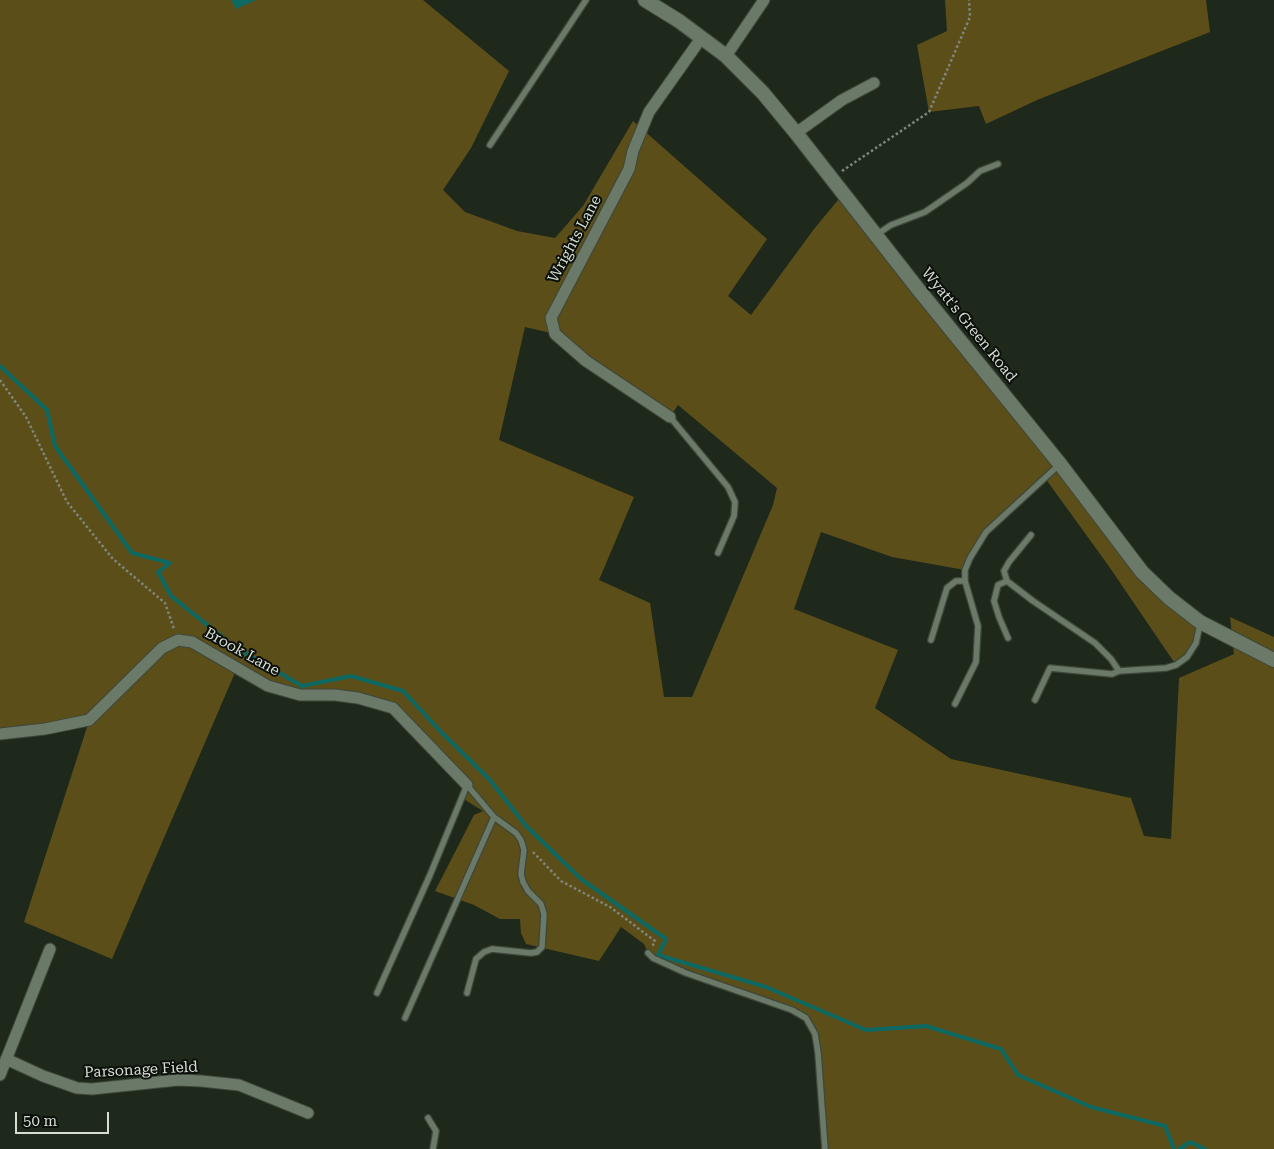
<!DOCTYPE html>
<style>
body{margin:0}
#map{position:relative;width:1274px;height:1149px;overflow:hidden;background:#1e291c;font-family:"Roboto Serif",serif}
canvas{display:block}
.scale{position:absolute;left:15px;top:1112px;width:94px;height:22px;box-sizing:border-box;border:2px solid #d5dcd3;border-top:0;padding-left:6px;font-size:15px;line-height:18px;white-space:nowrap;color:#d5dcd3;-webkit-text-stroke:4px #0b100a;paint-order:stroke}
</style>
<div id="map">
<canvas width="1274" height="1149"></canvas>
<div class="scale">50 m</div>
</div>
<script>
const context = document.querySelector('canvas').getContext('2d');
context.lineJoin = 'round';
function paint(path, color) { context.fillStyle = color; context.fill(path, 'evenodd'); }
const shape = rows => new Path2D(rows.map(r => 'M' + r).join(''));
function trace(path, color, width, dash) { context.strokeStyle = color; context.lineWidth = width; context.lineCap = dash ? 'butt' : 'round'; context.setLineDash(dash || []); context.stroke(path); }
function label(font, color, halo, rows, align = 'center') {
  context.font = font + ' "Roboto Serif",serif'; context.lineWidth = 4; context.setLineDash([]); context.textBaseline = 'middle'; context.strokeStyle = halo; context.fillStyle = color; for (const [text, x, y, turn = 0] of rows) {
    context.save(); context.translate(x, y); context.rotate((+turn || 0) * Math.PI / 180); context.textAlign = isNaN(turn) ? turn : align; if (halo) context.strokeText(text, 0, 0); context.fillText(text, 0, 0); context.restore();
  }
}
const green = shape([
 [0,0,423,0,509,71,471,148,443,190,465,212,517,231,555,238,583,206,633,121,767,239,728,296,751,315,814,229,843,194,1118,540,1200,622,1196,643,1176,665,1108,565,1045,478,986,532,965,570,892,557,821,532,794,609,898,650,875,708,951,759,1131,798,1144,836,1171,839,1179,678,1234,654,1230,617,1274,637,1274,1149,825,1149,815,1034,806,1018,686,973,648,953,644,944,621,927,599,961,526,944,521,933,520,919,500,919,474,905,435,891,474,815,483,811,462,798,466,785,393,708,300,695,237,668,112,959,24,922,89,721,0,734],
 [525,327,555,334,670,417,678,405,777,488,773,505,692,697,664,697,650,603,599,580,634,497,499,440],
 [945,0,1206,0,1210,32,1037,100,986,124,979,106,929,112,917,45,947,31]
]);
const water = shape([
 [231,0,256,0,236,9]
]);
const stream = shape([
 [0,366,47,410,55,446,132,553,170,563,158,572,171,596,235,647,302,686,351,676,403,691,441,732,489,779,526,826,581,879,666,939,658,955,766,987,866,1030,926,1026,1001,1049,1018,1075,1091,1107,1165,1126,1174,1149],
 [1179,1149,1190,1142,1205,1149]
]);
const path = shape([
 [842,171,929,112,970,17,969,0],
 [0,380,26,417,67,502,113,559,165,603,174,629],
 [533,852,561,881,610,907,655,941,652,947]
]);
const service = shape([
 [490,145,586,0],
 [876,235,891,225,925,212,967,183,980,171,998,164],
 [670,417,728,487,735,502,734,516,718,553],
 [1031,535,1009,562,1004,571,1007,581,1033,601,1095,643,1111,659,1119,671],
 [1007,581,998,585,994,601,999,617,1008,638],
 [931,640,947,588,956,581,965,581],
 [1035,700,1050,668,1112,674,1119,671,1166,668,1176,665,1187,657,1196,643,1200,624],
 [955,704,976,662,978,626,965,581,965,570,970,558,986,532,1060,464],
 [467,785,494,817,516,833,521,840,524,850,521,874,523,882,528,891,541,904,544,914,542,947,537,952,531,953,492,949,484,952,476,959,467,993],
 [648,953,653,958,686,973,792,1010,806,1018,815,1034,818,1053,825,1149],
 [377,993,430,875,467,785],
 [405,1018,494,817],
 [428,1118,436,1131,433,1149]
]);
const minor = shape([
 [726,56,764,0],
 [796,133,842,100,874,83],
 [670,417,586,361,555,334,551,318,629,169,633,151,649,112,702,37],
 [0,734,45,729,89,720,162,648,178,640,192,642,268,686,300,695,335,695,358,698,393,708,467,785],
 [6,1059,43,1076,77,1088,92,1089,178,1080,201,1081,239,1085,308,1113],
 [0,1075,50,949]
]);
const tertiary = shape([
 [645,0,679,21,726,56,763,93,796,133,918,289,1060,464,1142,572,1169,598,1200,622,1274,660]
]);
const streetNames = [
 ["Wrights Lane",575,239,-62],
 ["Wyatt's Green Road",969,325,51],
 ["Brook Lane",242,652,29],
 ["Parsonage Field",141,1070,-3]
];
paint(green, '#5b4e19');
paint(water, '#0e6962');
trace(stream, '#0e6962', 4);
trace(service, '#3d473b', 8);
trace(minor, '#3d473b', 13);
trace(tertiary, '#3d473b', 16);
trace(path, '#7e877c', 2.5, [2.5, 2.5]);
trace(service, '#6b7969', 5.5);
trace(minor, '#6b7969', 11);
trace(tertiary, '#6b7969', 14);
label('15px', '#d5dcd3', '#0b100a', streetNames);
</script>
